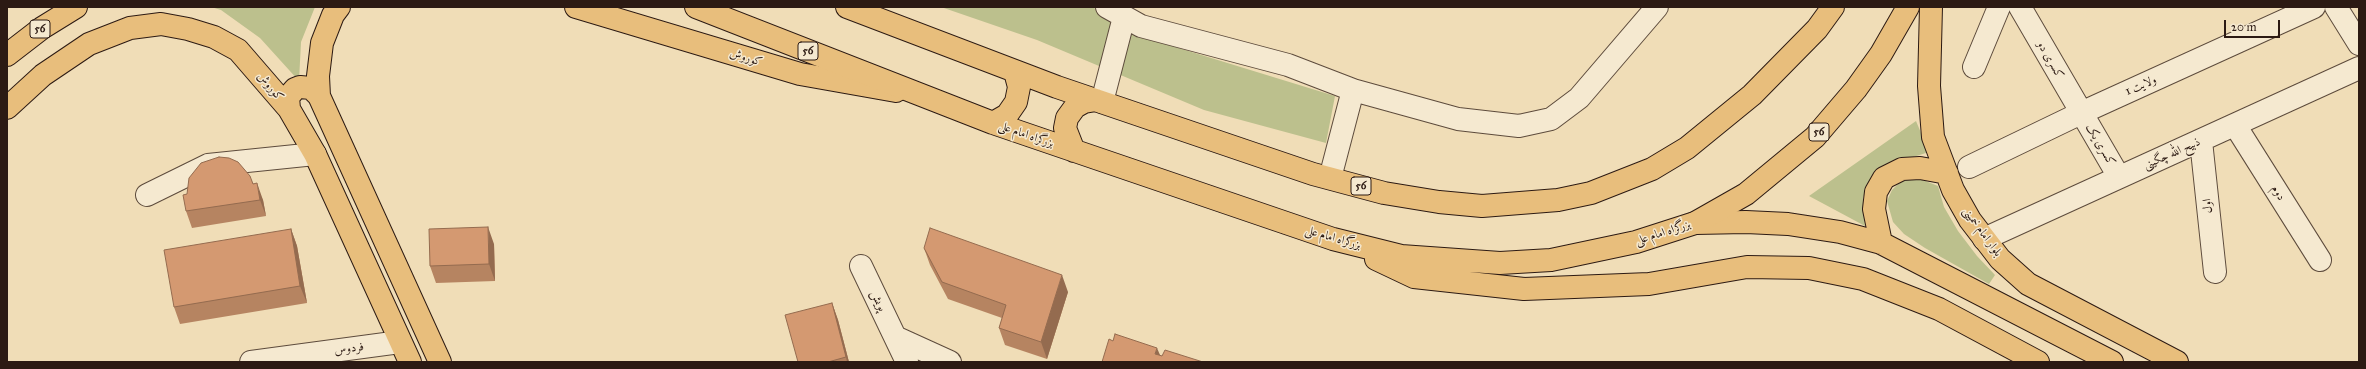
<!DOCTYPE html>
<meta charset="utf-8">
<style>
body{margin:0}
#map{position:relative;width:2366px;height:369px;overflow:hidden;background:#f0ddb7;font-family:"IM FELL Great Primer",serif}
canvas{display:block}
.frame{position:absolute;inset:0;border:8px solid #2c1a13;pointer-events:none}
.scale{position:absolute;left:2224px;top:20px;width:56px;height:18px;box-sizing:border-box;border:2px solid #2c1a13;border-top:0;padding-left:5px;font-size:12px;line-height:14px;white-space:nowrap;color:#2c1a13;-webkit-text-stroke:3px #f5e9d0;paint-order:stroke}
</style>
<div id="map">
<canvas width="2366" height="369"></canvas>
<div class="frame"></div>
<div class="scale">20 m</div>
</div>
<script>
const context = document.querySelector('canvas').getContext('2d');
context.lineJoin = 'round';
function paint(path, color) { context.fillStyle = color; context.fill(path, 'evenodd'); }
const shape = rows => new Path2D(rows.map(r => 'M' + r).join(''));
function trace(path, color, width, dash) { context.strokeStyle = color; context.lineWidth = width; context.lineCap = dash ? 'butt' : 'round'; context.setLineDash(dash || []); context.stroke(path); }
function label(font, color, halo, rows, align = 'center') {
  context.font = font + ' "IM FELL Great Primer",Amiri,serif'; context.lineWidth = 3; context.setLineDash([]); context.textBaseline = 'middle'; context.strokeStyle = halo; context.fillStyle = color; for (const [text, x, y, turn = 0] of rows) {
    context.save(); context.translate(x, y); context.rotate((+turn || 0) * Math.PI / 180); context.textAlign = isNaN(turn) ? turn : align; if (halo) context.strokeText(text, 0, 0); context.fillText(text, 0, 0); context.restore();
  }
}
const green = shape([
 [211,7,315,7,301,42,299,81,260,38,221,10],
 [941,7,1093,7,1120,30,1335,96,1326,143,1204,110,1037,40],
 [1916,121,1929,152,1885,166,1869,182,1863,198,1865,226,1809,196],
 [1912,178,1923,180,1938,186,1944,207,1958,231,1977,256,1995,275,1989,284,1925,248,1904,234,1893,222,1887,201,1892,190,1900,182]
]);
const minor = shape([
 [1107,7,1141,26,1288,65,1353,90,1330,178],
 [2020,7,2119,177],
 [2336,7,2359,44],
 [1974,67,1999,7],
 [1353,90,1458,119,1519,126,1551,119,1579,98,1657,7],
 [1102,102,1124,17],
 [2235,125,2320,260],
 [2201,141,2215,272],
 [1969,167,2081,113,2314,7],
 [147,195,208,165,315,154],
 [1984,239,2359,68],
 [861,266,907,362],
 [895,337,950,362],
 [251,362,400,342]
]);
const major = shape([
 [339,7,333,15,322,43,318,76,319,96,440,362],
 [576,7,800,74,896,91],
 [1931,7,1929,86,1933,137,1953,190,1970,220,2000,259,2028,284,2177,362],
 [7,108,43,75,89,44,130,28,161,24,188,29,214,37,238,50,289,109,315,154,410,362],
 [289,109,288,97,295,89,300,87,311,88,319,96],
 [1695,223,1746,222,1788,224,1840,232,1881,243,2112,362],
 [1881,243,1874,209,1876,192,1884,178,1902,169,1920,168,1947,173]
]);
const highway = shape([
 [696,7,993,123,1333,239,1401,256,1500,263,1551,260,1636,242,1695,223,1746,194,1815,137,1856,89,1881,54,1908,7],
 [847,7,1057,87,1313,174,1384,193,1439,202,1482,206,1558,200,1591,193,1652,169,1687,148,1752,95,1817,29,1833,7],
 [7,55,42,28,76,7],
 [993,123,1007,115,1016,102,1019,87,1015,72],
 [1074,151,1065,128,1067,118,1075,107,1084,102,1096,100],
 [1376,259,1414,277,1524,289,1649,284,1747,267,1809,268,1863,279,1939,309,2038,362]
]);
const wall = shape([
 [253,183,263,200,266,216,192,228,186,211,187,194],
 [291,229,297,246,307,303,180,324,174,307],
 [494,244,495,281,436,283,430,266],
 [924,248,1068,292,1047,359,1005,345,999,328,1002,318,948,299,930,265],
 [832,303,838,320,849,362,798,362]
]);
const shadedWall = shape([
 [257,183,263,200,266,216,260,200],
 [488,227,494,244,495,281,489,264],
 [291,229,297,246,307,303,300,286],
 [1062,275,1068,292,1047,359,1041,342],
 [832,303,838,320,849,362,847,362,846,357],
 [1157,348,1163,362,1155,354]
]);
const building = shape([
 [219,157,229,158,238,162,250,176,253,184,257,183,260,200,186,211,183,195,187,194,189,178,201,163,219,157],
 [488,227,489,264,430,266,429,229,488,227],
 [930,228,1062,275,1041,342,999,328,1006,305,942,282,924,248,930,228],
 [291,229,300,286,174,307,164,250,291,229],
 [832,303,846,357,828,362,798,362,785,315,832,303],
 [1115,334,1157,348,1155,354,1159,355,1162,356,1165,350,1203,362,1102,362,1109,339,1113,341,1115,334]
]);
const shields = [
 [40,29,20],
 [808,51,20],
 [1819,132,20],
 [1361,186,20]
];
const shieldNames = [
 ["56",40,29],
 ["56",808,51],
 ["56",1819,132],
 ["56",1361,186]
];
const streetNames = [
 ["کوروش",746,58,17],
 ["کسری دو",2050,60,60],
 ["ولایت 1",2141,86,-24],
 ["کوروش",270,87,49],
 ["بزرگراه امام علی",1026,135,19],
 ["کسری یک",2100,145,59],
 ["ذبیح الله چگینی",2172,154,-24],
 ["دوم",2278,193,58],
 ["اول",2208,206,-96],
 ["بلوار امام خمینی",1982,232,54],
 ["بزرگراه امام علی",1663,233,-18],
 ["بزرگراه امام علی",1333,238,16],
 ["پویش",878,301,65],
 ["فردوس",349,349,-8]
];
paint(green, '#bcc08d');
trace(minor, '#5d4b3c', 24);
trace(major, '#2c1a13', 24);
trace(highway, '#2c1a13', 24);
trace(minor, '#f5e9d0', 22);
trace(major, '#e8be7c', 22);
trace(highway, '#e8be7c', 22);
paint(wall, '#b68461');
paint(shadedWall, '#946b4f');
paint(building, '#d49971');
trace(building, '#946b4f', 1);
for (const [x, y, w] of shields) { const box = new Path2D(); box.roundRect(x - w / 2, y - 9, w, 18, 3); context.fillStyle = '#f5e9d0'; context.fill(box); trace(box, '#2c1a13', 1); }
label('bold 11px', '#2c1a13', null, shieldNames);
label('12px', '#2c1a13', '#f5e9d0', streetNames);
</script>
